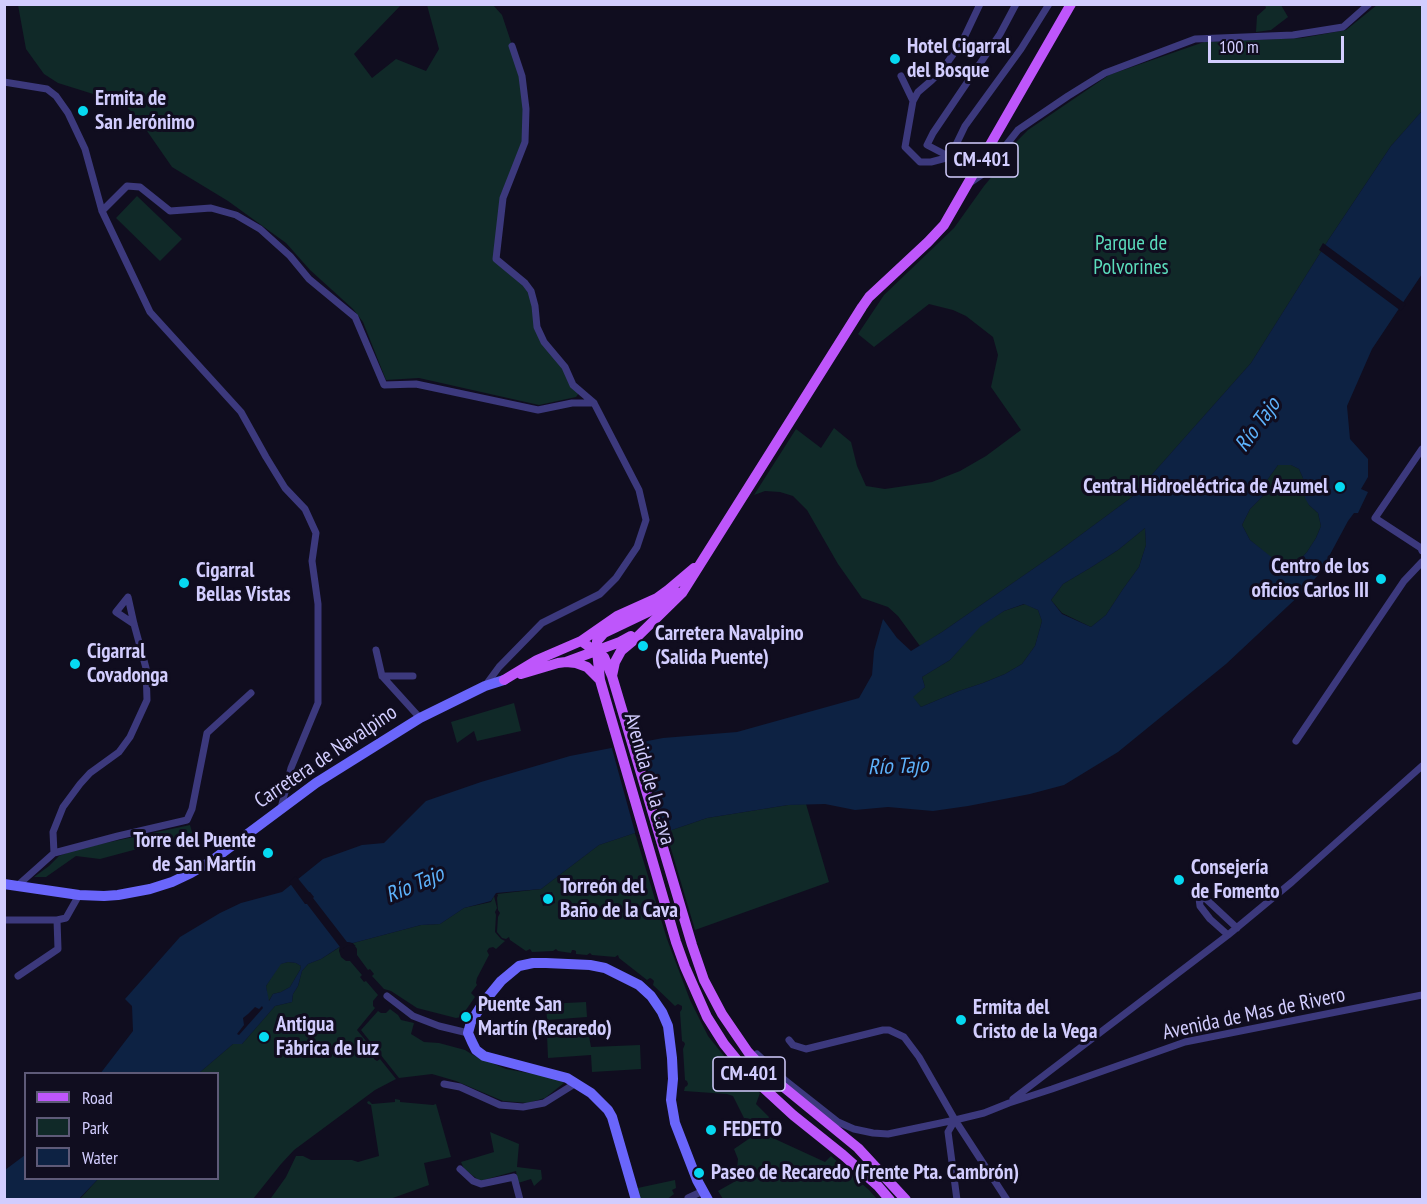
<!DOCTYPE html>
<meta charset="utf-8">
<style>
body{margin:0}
#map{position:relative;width:1427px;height:1204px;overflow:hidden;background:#100d1f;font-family:"PT Sans Narrow",sans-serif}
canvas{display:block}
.frame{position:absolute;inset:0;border:6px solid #d2cdfe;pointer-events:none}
.legend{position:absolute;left:24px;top:1072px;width:195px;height:108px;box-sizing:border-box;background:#100d1f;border:2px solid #5e5a78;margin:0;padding:8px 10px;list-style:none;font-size:18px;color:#d2cdfe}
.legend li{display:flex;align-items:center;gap:12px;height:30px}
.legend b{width:30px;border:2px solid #5e5a78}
.scale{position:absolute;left:1208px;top:36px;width:136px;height:27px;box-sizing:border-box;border:3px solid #d2cdfe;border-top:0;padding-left:8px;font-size:18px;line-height:21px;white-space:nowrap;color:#d2cdfe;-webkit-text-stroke:4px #100d1f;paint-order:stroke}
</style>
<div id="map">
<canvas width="1427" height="1204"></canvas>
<div class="frame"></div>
<ul class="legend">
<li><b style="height:8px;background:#be56fb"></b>Road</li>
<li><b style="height:16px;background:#102928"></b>Park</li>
<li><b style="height:16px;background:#0d2243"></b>Water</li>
</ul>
<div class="scale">100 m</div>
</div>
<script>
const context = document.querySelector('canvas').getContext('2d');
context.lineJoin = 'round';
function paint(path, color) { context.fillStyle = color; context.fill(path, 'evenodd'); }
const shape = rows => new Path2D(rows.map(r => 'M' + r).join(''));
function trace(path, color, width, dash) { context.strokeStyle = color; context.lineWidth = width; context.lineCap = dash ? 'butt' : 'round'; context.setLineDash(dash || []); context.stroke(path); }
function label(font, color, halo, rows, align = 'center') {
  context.font = font + ' "PT Sans Narrow",sans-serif'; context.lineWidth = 6; context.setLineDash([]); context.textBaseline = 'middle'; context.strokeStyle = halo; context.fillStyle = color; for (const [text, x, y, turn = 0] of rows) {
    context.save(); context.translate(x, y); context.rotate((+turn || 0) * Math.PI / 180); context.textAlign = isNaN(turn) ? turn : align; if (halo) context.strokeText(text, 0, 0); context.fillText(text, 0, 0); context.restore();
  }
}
const green = shape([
 [18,5,401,5,354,54,372,78,396,59,426,71,439,49,427,5,493,5,502,15,514,51,520,76,525,109,524,142,503,198,495,259,531,291,537,328,565,368,579,393,576,397,539,405,419,378,386,380,363,322,353,309,310,270,286,243,228,201,172,167,147,131,133,113,122,103,58,83,44,74,26,49],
 [1265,5,1281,5,1288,17,1271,30,1256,32,1257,16,1266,8],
 [1377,5,1422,5,1422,111,1391,146,1329,239,1251,363,1132,497,1059,551,942,632,920,646,898,616,888,607,862,598,838,564,807,510,793,496,780,492,765,491,754,495,796,429,821,448,834,428,851,442,857,466,866,486,885,489,932,482,960,471,986,456,1021,430,991,387,998,355,993,337,966,316,953,310,929,304,874,347,858,334,884,295,954,228,984,186,1014,150,1012,148,1017,141,1028,130,1109,75,1204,42,1302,38,1346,30],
 [137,196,182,239,160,261,116,218],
 [1278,465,1291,465,1299,469,1303,478,1309,505,1318,513,1321,526,1316,538,1307,552,1288,572,1250,540,1242,525,1250,509,1265,494,1265,483],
 [1145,528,1146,545,1139,567,1123,589,1106,615,1091,627,1062,613,1051,600,1063,584,1090,568,1118,550],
 [1025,604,1038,610,1042,621,1035,646,1022,664,1005,674,983,683,959,691,921,707,912,697,925,687,922,677,950,660,979,627,1004,611],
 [514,703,521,731,477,741,474,731,457,743,451,722],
 [806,804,829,882,695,930,666,832,707,818,788,805],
 [190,825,193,836,167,841,100,859,76,856,46,877,34,877,49,866,59,856,77,849],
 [635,833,667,939,690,1000,708,1036,733,1067,760,1093,756,1104,769,1117,762,1133,825,1162,831,1156,869,1190,877,1199,723,1199,718,1191,741,1178,737,1170,738,1159,734,1149,753,1136,733,1096,727,1094,684,1091,685,1087,687,1086,688,1084,687,1081,685,1080,683,1049,685,1044,684,1042,682,1041,680,1012,682,1009,682,1006,678,1004,675,1006,653,985,654,981,652,979,650,978,647,980,619,958,618,955,615,957,592,955,590,953,587,955,576,954,576,951,574,950,572,950,571,953,558,951,556,949,553,951,532,952,530,949,526,951,510,940,509,937,506,939,502,938,497,932,498,917,500,913,498,910,497,898,498,895,497,894,541,889,599,845],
 [552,892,555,903,543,906,540,895],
 [494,896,497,908,495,912,496,915,495,932,501,939,505,941,496,949,493,947,489,948,487,951,489,955,477,978,476,983,477,985,471,993,475,997,461,1017,456,1018,417,1008,391,991,384,989,372,976,374,974,370,969,368,970,357,955,357,949,353,943,421,925,440,924,464,908,491,902],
 [340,947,339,951,341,957,346,961,350,961,362,975,360,977,364,982,366,981,378,995,373,1001,373,1006,375,1008,357,1030,376,1053,373,1056,374,1059,377,1061,380,1059,396,1079,375,1090,294,1150,281,1164,253,1199,79,1200,98,1179,218,1178,218,1074,199,1073,233,1044,242,1044,275,1006,292,1002,293,994,298,986,302,971,308,964,321,959],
 [288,962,296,963,301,966,300,970,290,987,281,992,273,994,268,1002,266,986,280,964],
 [586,1002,587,1017,547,1020,546,1004],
 [390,1009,398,1015,401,1020,414,1023,411,1034,424,1042,439,1043,465,1050,473,1055,506,1069,556,1078,564,1083,545,1098,528,1103,503,1101,456,1081,432,1074,399,1078,361,1030,378,1011,381,1013,386,1013],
 [588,1031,591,1047,640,1045,641,1069,592,1072,591,1055,548,1058,547,1035],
 [395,1099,400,1100,400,1102,433,1105,436,1104,451,1157,424,1163,429,1185,390,1199,272,1200,271,1198,286,1177,296,1156,303,1156,311,1160,352,1160,358,1162,379,1156,371,1105,368,1104,367,1102,369,1101,372,1104,395,1102],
 [490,1132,519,1144,517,1167,541,1170,542,1179,534,1186,531,1179,518,1183,516,1171,480,1181,464,1169,461,1162,494,1152],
 [675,1180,676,1188,672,1190,674,1194,666,1200,639,1199,633,1189]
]);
const water = shape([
 [1422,111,1422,274,1372,349,1347,406,1350,439,1368,459,1368,477,1361,489,1368,492,1358,513,1354,513,1348,521,1320,573,1303,592,1226,664,1118,752,1064,785,1030,794,968,806,933,811,888,807,855,810,825,804,788,805,707,818,666,832,635,833,599,845,541,889,496,893,491,901,464,908,440,924,421,925,353,943,347,942,321,959,308,964,302,971,298,986,293,994,292,1002,275,1006,242,1044,233,1044,199,1073,100,1074,133,1031,132,1006,125,999,180,937,220,913,241,903,282,892,323,859,362,845,384,843,426,801,481,782,570,756,663,738,737,732,859,698,872,675,874,651,883,619,897,638,911,651,942,632,1059,551,1132,497,1251,363,1329,239,1391,146],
 [1278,465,1291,465,1299,469,1303,478,1305,498,1309,505,1318,513,1321,526,1316,538,1307,552,1289,571,1250,540,1242,525,1250,509,1265,494,1265,483],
 [1145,528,1146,545,1139,567,1123,589,1106,615,1091,627,1062,614,1051,600,1063,584,1090,568,1118,550],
 [1024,604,1038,610,1042,621,1035,646,1022,664,1005,674,983,683,959,691,921,707,913,697,925,687,922,677,950,660,980,627,1004,611],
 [288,962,296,963,301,966,300,970,290,987,281,992,273,994,269,1001,266,986,281,964],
 [262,1006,263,1008,239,1035,237,1034,244,1025,243,1018,248,1014,255,1007,259,1009],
 [25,1155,26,1178,98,1179,79,1199,5,1199,5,1170]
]);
const pier = shape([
 [1323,243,1406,304,1401,311,1319,250],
 [639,740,667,835,636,836,611,745],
 [296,876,309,892,310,892,314,897,313,898,347,942,351,943,356,946,348,945,339,951,340,947,307,904,305,904,289,882]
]);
const street = shape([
 [980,4,962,42,942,70,932,80,918,92,913,101,905,147,920,162,931,162,950,157,965,126,1021,49,1049,4],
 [901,76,913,101],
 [4,82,47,89,56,96,68,113,85,149,102,211,150,312,241,412,266,457,285,488,305,509,316,533,312,561,318,604,318,703,291,768,281,808],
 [950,157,927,145,933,133,1000,34,1016,4],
 [971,182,984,173,1018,130,1068,96,1105,73,1195,39,1293,35,1343,27,1369,4],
 [102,211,127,186,140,187,170,211,211,208,236,215,260,229,290,256,309,279,355,317,384,385,416,384,538,410,572,403,594,403],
 [1422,449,1375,518,1421,548,1422,551],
 [376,650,382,676,420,718],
 [382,676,413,676],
 [485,686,499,667,542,623,600,594,616,578,637,547,646,520,639,490,594,403,573,385,565,367,544,342,537,327,535,306,531,291,525,283,496,259,503,198,525,142,526,109,522,76,512,46],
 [1296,741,1404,581,1422,562],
 [54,853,53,832,63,807,80,784,90,773,119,752,130,737,147,700,146,668,134,624,128,597,116,612,134,624],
 [17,886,54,853,118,836,187,820,192,809,207,733,251,693],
 [4,920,57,920,66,918,79,895],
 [1228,935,1210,919,1200,906,1199,898,1206,899,1237,928],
 [18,976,58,949,57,920],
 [387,996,413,1016,439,1026,468,1033],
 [789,1040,793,1045,806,1049,883,1030,889,1030,904,1037,919,1057,955,1120,1007,1200],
 [757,1054,786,1081,838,1122,854,1129,873,1133,888,1134,955,1120,984,1113,1009,1103,1052,1089,1185,1042,1422,995],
 [444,1084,460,1087,500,1105,523,1107,544,1103,576,1083],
 [1013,1099,1228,935,1292,882,1422,766],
 [955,1120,948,1132,957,1200],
 [460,1169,473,1181,481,1184,514,1177,520,1200],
 [688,1198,703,1191]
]);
const secondary = shape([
 [4,884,79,895,104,896,118,895,150,889,172,882,191,873,210,862,316,783,420,718,485,686,504,680],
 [636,1200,612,1117,608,1110,591,1093,567,1078,484,1056,476,1050,472,1042,468,1033,471,1022,483,1003,501,981,519,966,533,963,546,963,590,965,605,968,639,985,651,996,662,1012,668,1026,672,1058,673,1079,671,1100,675,1123,697,1180,708,1200]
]);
const primary = shape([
 [675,591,648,612,604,633,597,641,597,651,600,680,676,942,685,967,707,1017,724,1044,737,1060,755,1080,793,1115,843,1155,878,1186,890,1200],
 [581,641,604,657,612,676,692,945,704,980,722,1014,748,1052,770,1076,858,1148,906,1200],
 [566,662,576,663,587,667,600,680],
 [521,674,558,663,566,662,620,642,631,636],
 [612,676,615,662,621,651,633,641,682,593,862,307,869,297,928,242,944,225,1071,4],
 [504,680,537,660,581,641,617,616,657,598,668,590,694,568]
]);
const markers = [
 [895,59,6,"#06d9f1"],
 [83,111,6,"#06d9f1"],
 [1340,487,6,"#06d9f1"],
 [1381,579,6,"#06d9f1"],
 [184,583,6,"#06d9f1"],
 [643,646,6,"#06d9f1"],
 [75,664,6,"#06d9f1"],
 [268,853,6,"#06d9f1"],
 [1179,880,6,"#06d9f1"],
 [548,899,6,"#06d9f1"],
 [466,1017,6,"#06d9f1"],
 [961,1020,6,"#06d9f1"],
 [264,1037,6,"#06d9f1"],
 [711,1130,6,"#06d9f1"],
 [699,1173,6,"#06d9f1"]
];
const shields = [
 [982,160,72],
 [749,1074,72]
];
const shieldNames = [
 ["CM-401",982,160],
 ["CM-401",749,1074]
];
const poiNames = [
 ["Hotel Cigarral",907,47],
 ["del Bosque",907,71],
 ["Ermita de",95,99],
 ["San Jerónimo",95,123],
 ["Central Hidroeléctrica de Azumel",1328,487,"right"],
 ["Centro de los",1369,567,"right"],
 ["oficios Carlos III",1369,591,"right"],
 ["Cigarral",196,571],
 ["Bellas Vistas",196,595],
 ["Carretera Navalpino",655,634],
 ["(Salida Puente)",655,658],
 ["Cigarral",87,652],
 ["Covadonga",87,676],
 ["Torre del Puente",256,841,"right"],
 ["de San Martín",256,865,"right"],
 ["Consejería",1191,868],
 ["de Fomento",1191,892],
 ["Torreón del",560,887],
 ["Baño de la Cava",560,911],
 ["Puente San",478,1005],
 ["Martín (Recaredo)",478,1029],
 ["Ermita del",973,1008],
 ["Cristo de la Vega",973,1032],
 ["Antigua",276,1025],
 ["Fábrica de luz",276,1049],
 ["FEDETO",723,1130],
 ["Paseo de Recaredo (Frente Pta. Cambrón)",711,1173]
];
const parkNames = [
 ["Parque de",1131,244],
 ["Polvorines",1131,268]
];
const streetNames = [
 ["Carretera de Navalpino",326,757,-34],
 ["Avenida de la Cava",649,779,74],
 ["Avenida de Mas de Rivero",1254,1014,-12]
];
const waterNames = [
 ["Río Tajo",1258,425,-54],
 ["Río Tajo",898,767,-2],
 ["Río Tajo",415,885,-23]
];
paint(green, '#102928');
paint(water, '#0d2243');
paint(pier, '#100d1f');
trace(street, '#3c397d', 7);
trace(secondary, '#6a66fb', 10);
trace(primary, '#be56fb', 10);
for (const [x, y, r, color] of markers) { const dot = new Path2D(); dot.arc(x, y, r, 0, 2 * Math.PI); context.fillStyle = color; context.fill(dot); trace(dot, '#100d1f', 2); }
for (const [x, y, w] of shields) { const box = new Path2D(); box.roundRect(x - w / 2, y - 17, w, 34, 4.5); context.fillStyle = '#100d1f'; context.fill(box); trace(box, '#d2cdfe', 1.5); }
label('bold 20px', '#d2cdfe', null, shieldNames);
label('bold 21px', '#d2cdfe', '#100d1f', poiNames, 'left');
label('21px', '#5bdcbc', '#100d1f', parkNames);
label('21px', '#d2cdfe', '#100d1f', streetNames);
label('italic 22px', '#5db2fb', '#100d1f', waterNames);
</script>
